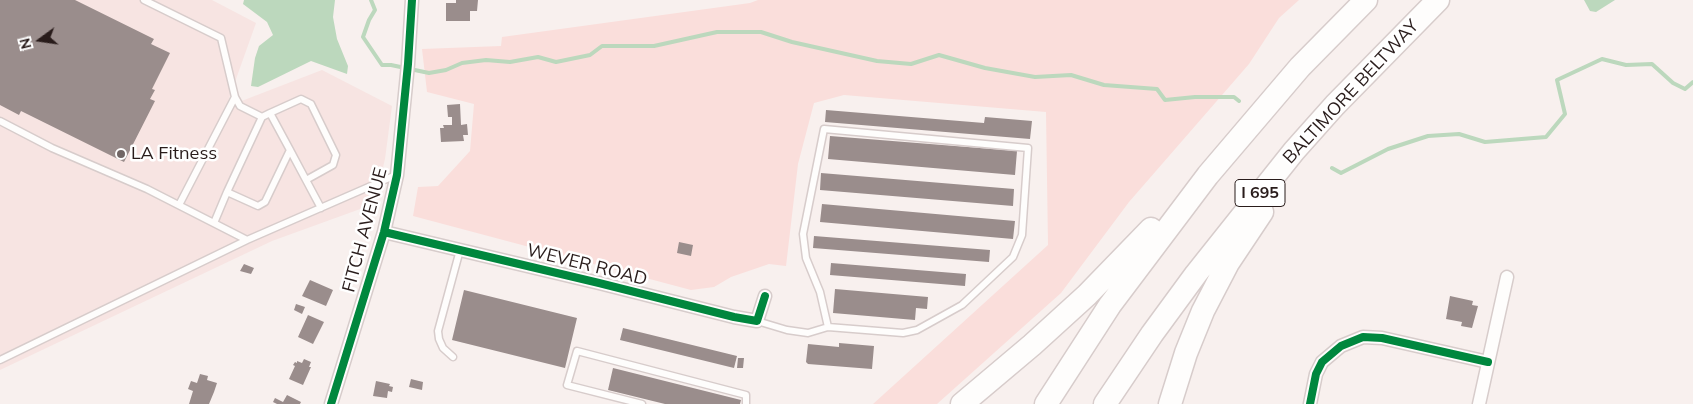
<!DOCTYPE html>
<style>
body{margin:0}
#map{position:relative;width:1693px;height:404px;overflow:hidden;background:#f8f0ee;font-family:Mulish,sans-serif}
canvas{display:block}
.north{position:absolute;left:15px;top:15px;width:50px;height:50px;-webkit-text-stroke:4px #fff;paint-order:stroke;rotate:256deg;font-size:14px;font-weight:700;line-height:20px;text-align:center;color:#291c1b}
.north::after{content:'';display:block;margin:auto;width:18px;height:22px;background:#291c1b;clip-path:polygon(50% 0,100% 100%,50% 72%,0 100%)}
</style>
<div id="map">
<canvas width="1693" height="404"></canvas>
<div class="north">N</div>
</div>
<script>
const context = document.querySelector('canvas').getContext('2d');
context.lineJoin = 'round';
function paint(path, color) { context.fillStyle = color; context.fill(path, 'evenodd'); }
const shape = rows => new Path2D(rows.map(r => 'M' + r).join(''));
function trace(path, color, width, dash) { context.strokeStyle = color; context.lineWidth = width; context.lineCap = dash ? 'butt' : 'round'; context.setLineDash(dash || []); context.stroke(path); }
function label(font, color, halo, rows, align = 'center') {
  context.font = font + ' Mulish,sans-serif'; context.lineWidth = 5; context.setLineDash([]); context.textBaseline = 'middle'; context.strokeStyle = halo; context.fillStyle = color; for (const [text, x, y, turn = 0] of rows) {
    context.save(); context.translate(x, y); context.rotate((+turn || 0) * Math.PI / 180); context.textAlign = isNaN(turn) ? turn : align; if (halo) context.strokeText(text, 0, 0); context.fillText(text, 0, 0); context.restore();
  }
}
const built = shape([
 [0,0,212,0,256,23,226,107,322,70,392,106,385,159,374,204,272,241,0,370]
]);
const green = shape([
 [758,0,1299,0,1279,18,1249,64,1129,202,1061,293,937,404,873,404,1048,245,1046,112,844,95,814,103,798,164,786,266,769,264,731,277,714,287,691,290,413,216,418,187,438,186,470,151,474,104,427,92,422,49,501,46,502,37,750,3]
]);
const water = shape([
 [244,0,335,0,333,17,337,39,348,66,347,74,311,61,258,87,251,86,255,58,259,46,273,35,267,22,243,4],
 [1584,0,1615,0,1596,12,1590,11]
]);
const stream = shape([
 [371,0,375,10,369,20,363,37,382,65,391,65,429,73,446,70,462,63,486,60,510,62,538,57,556,62,590,55,602,46,654,46,717,32,761,32,792,42,877,61,911,64,939,55,985,68,1035,77,1071,75,1104,85,1157,89,1165,100,1195,97,1234,97,1239,101],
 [1332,168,1341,173,1388,149,1428,136,1459,134,1485,142,1546,137,1565,114,1557,80,1602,59,1626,65,1652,64,1673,83,1685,89,1693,82]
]);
const building = shape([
 [0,0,75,0,154,39,151,44,170,53,152,89,155,90,150,99,155,101,124,162,21,111,19,115,0,105],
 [456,0,478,0,477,11,470,11,470,21,446,21,446,3,456,3],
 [460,104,461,125,467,124,468,135,463,135,464,141,441,142,440,128,444,128,443,125,452,125,452,117,448,117,447,105],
 [826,110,984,123,985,117,1032,121,1030,139,825,122],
 [830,136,1017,151,1015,175,828,159],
 [821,173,1014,189,1013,206,820,190],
 [822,204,1015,221,1013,239,820,222],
 [814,236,990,250,989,262,813,248],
 [679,242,693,245,691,256,677,253],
 [831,263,966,274,965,286,830,275],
 [244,264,254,268,251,274,240,271],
 [310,280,333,290,326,306,302,296],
 [835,289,928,297,927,309,916,308,915,320,833,313],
 [464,290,577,318,565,368,452,340],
 [1450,296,1473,301,1472,305,1478,306,1472,328,1461,326,1462,322,1446,319],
 [296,304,305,307,302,314,294,310],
 [308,315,324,322,313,344,298,337],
 [623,328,737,356,734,368,620,340],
 [839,343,874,346,872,369,808,364,806,362,808,344,839,347],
 [738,358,744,358,743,368,737,368],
 [304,359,311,362,309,367,311,367,303,385,289,379,295,366,293,365,295,362,297,363,297,361,302,363],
 [613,368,741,400,740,404,665,404,608,390],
 [200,374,208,376,207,380,217,383,214,392,209,404,189,404,193,391,188,389,191,381,197,383],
 [411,379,423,382,422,390,409,387],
 [376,381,390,384,389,386,393,387,392,392,388,391,387,398,373,396],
 [287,395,301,402,300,404,277,404,273,402,275,398,283,402]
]);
const lane = shape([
 [144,0,221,38,235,97,240,106,262,117],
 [270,113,262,117,227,192,258,206,265,202,290,150],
 [0,121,52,148,147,189,247,240],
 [306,180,333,165,336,155,311,104,301,99,270,113,290,150,306,180,321,208],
 [179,205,235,97],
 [214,223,227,192],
 [757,321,787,330,808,333,828,327,903,333,917,330,962,305,1013,257,1022,235,1028,148,824,129,803,234,806,258,820,292,828,327],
 [453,357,443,348,439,339,438,331,460,250],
 [0,360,247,240,396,175],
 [642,404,567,385,577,351,746,395,746,404]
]);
const street = shape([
 [384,232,599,283,734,317,757,321,765,296],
 [331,404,384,232,397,175,408,64,412,0],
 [1310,404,1316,374,1322,362,1341,346,1363,337,1382,338,1488,362],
 [1479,404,1507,277]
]);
const highway = shape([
 [962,404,1032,345,1087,295,1151,229],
 [1046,404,1110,305,1208,175,1300,67,1366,0],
 [1105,404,1152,334,1196,274,1294,151,1335,105,1438,0],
 [1170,404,1186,353,1203,311,1228,263,1262,212]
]);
const cycleway = shape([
 [384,232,599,283,734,317,757,321,765,296],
 [331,404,384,232,397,175,408,64,412,0],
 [1310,404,1316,374,1322,362,1341,346,1363,337,1382,338,1488,362]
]);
const markers = [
 [121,154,5,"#716665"]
];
const shields = [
 [1260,193,50]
];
const shieldNames = [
 ["I 695",1260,193]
];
const streetNames = [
 ["BALTIMORE BELTWAY",1351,92,-47],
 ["FITCH AVENUE",365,230,-75],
 ["WEVER ROAD",587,265,14]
];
const poiNames = [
 ["LA Fitness",131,154]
];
paint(built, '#f7e4e2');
paint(green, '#fadedb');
paint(water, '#bcd8bd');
trace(stream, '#bcd8bd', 4);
paint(building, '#9a8d8c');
trace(lane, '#d7cccb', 9);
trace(street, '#d7cccb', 15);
trace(highway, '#d7cccb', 25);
trace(lane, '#fefdfc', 6);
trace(street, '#fefdfc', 12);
trace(highway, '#fefdfc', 22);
trace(cycleway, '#00873e', 8);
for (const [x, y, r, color] of markers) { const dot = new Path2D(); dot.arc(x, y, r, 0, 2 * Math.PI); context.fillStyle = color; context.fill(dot); trace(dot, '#fff', 2); }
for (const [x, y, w] of shields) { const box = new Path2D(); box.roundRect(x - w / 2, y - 13.5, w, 27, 4); context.fillStyle = '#fff'; context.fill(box); trace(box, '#291c1b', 1); }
label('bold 16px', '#291c1b', null, shieldNames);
label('18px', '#291c1b', '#fff', streetNames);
label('18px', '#291c1b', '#fff', poiNames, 'left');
</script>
